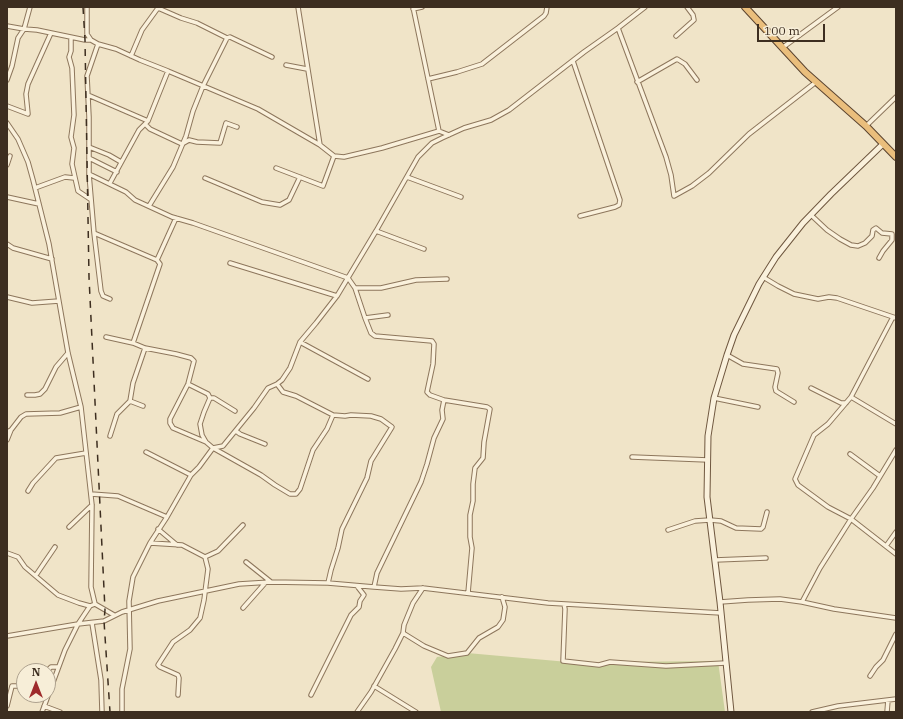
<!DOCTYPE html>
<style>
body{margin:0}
#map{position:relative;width:903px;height:719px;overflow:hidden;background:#f0e4c8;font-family:"IBM Plex Serif",serif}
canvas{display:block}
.frame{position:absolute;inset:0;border:8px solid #3d2e20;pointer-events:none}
.north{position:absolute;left:16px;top:663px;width:40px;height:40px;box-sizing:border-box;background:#f7eed8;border:1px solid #ada18e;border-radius:50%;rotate:0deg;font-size:11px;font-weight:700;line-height:16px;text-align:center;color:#3d2e20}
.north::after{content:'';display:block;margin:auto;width:14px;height:18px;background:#9e2a2b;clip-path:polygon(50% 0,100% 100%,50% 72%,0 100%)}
.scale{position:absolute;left:757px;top:24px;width:68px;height:18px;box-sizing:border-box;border:2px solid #3d2e20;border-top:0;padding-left:5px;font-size:12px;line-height:14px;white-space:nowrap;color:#3d2e20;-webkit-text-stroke:3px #f7eed8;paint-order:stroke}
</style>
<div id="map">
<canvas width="903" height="719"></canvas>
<div class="frame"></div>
<div class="north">N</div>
<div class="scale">100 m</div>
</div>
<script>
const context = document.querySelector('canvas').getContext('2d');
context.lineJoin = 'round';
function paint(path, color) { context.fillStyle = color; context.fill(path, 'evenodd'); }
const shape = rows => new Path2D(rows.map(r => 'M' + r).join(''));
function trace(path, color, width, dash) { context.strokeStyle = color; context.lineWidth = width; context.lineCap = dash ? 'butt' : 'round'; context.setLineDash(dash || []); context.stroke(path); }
const green = shape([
 [467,653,602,665,610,662,718,661,725,712,441,712,431,667,437,657]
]);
const minor = shape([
 [30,7,24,29,37,30,85,40,91,40],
 [87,7,87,34,91,40,98,44,116,49,140,60,168,71,258,109,320,145,334,156,344,157,382,148,439,131,449,135],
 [298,7,320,145],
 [413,7,439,131],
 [413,9,422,7],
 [7,26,24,29,18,38,12,66,7,80],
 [618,28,666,157,671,175,674,196,692,186,709,173,749,134,816,82],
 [676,36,694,20,693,15,687,7],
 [71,38,71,51,69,57,72,68,74,115,71,137,74,148,72,164,78,191,90,199],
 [98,44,87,76,89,117,89,174,94,233,157,260,176,218],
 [782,48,838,7],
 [131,56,142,30,158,8,181,18,197,23,227,38],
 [573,61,620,200,619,205,615,207,580,216],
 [286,65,307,69],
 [428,79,457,72,482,64,544,16,546,13,547,7],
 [637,82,677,59,685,64,697,80],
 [88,95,148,121],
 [7,106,28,114,26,94,28,84,51,33],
 [7,123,18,139,28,162,33,180,49,244,68,353,81,407,92,505,91,587,95,604],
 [145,124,150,129,182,144,189,140,197,142,220,143,226,123,237,127],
 [866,126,896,97],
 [89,147,109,155,121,162],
 [89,158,117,172],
 [7,165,10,156],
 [276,168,323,186,334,156],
 [89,174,126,192,135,200,172,217,193,223,348,278,355,288,365,318,371,333,375,336,432,341,434,344,433,364,427,392,430,395,444,400,487,407,490,409,484,442,483,458,475,468,473,484,473,501,470,515,470,537,472,548,468,593],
 [407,177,461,197],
 [205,178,262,202,280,205,289,200,300,177],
 [110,183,139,130,148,121,168,71],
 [35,188,65,177,74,178],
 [7,197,39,204],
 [149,206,173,167,186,136,193,111,203,86,227,38,230,37,272,57],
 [811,215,827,230,840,239,851,245,858,246,865,243,872,236,873,230,876,228,882,233,892,234,892,240,883,251,879,258],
 [376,231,424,249],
 [94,233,101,291,103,296,110,299],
 [7,244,13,248,52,259],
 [230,263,337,296],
 [763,277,778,286,794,294,818,299,829,297,837,298,896,318],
 [355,288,381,288,416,280,447,279],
 [7,297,32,303,59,301],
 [893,317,851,397,828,424,814,435,795,479,798,485,828,507,851,519,896,554],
 [365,318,388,315],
 [106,337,133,343,145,348,176,354,191,358,194,361,188,384,170,419,170,423,173,428,206,442,213,448,261,475,275,485,290,494,296,494,300,489,313,450,327,429,333,415,296,396,283,392,277,384],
 [300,342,368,379],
 [133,343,160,264,157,260],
 [727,355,743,364,777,369,778,373,775,387,776,391,794,402],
 [188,384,208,394,210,398],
 [811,388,841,403,846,403],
 [27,395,35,395,40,394,45,389,56,367,68,353],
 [851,397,896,424],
 [210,398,214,398,235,411],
 [714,398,758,407],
 [130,401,143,406],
 [236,431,240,434,265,444],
 [7,432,11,430,21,417,26,414,60,413,81,407],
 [110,436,117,414,130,401,133,383,145,348],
 [7,440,11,430],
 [206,442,202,435,200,424,204,412,210,398],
 [146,452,191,475],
 [850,454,880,476],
 [632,457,708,460],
 [28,491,33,483,56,458,86,453],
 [91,494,118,496,167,517],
 [69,527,92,505],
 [158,529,177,545],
 [668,530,695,521,710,520,721,521,736,528,761,529,763,527,767,512],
 [150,543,182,545,205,557],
 [886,546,896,532],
 [7,553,18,557,25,567,58,595,79,603,90,606,95,604,114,615],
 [715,560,766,558],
 [246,562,271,582],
 [36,575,55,547],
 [328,583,331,570,338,548,342,529,367,478,371,461,392,427,381,419,371,416,351,415,345,416,333,415],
 [374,587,377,573,421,482,427,464,434,438,443,419,442,410,444,400],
 [720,602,748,600,780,599,802,602,834,609,896,618],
 [802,602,820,568,851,519,873,488,896,450],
 [564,604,565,609,563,661,599,665,610,662,666,666,726,663],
 [243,608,266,582],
 [92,623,101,680,102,712],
 [403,633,424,646,448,656,467,653,479,638,498,627,503,620,505,607,502,597],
 [7,636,78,624,90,606],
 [47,671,51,667,58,667],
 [870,676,876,667,883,660,896,634],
 [374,686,416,712],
 [178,695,179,678,178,675,160,667,158,665,173,642,190,630,200,618,204,600,208,569,205,557,218,551,243,525],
 [311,695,351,615,359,607,360,601,364,595,357,586],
 [7,706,12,686,24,686],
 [44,706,60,712],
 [42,712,65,650,78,624,104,621,122,612,158,601,239,584,271,582,328,583,374,587,401,589,423,588,548,603,721,613],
 [122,712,122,689,130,649,129,601,133,577,150,543,167,517,191,475,199,467,213,448,223,446,254,408,268,388,277,384,282,380,290,368,300,342,316,323,337,296,376,231,418,157,432,143,442,138,464,128,491,120,509,110,584,52,618,28,645,7],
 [357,712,371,692,395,649,403,633,404,625,413,603,423,588],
 [812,712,838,706,896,699],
 [887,712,888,700]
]);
const secondary = shape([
 [731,712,720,602,707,497,708,436,714,398,727,355,734,335,759,284,776,257,803,223,831,194,883,144]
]);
const trunk = shape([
 [745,7,805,72,866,126,896,157]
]);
const rail = shape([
 [83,7,85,40,89,277,105,610,104,621,110,712]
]);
paint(green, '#c9cf9b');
trace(minor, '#8d765c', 5.5);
trace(secondary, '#6f573f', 7);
trace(trunk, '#5b4430', 8);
trace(minor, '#faf1dc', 3.5);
trace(secondary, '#faf1dc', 5);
trace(trunk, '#eabe7c', 6);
trace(rail, '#3d2e20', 1.5, [7, 7]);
</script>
